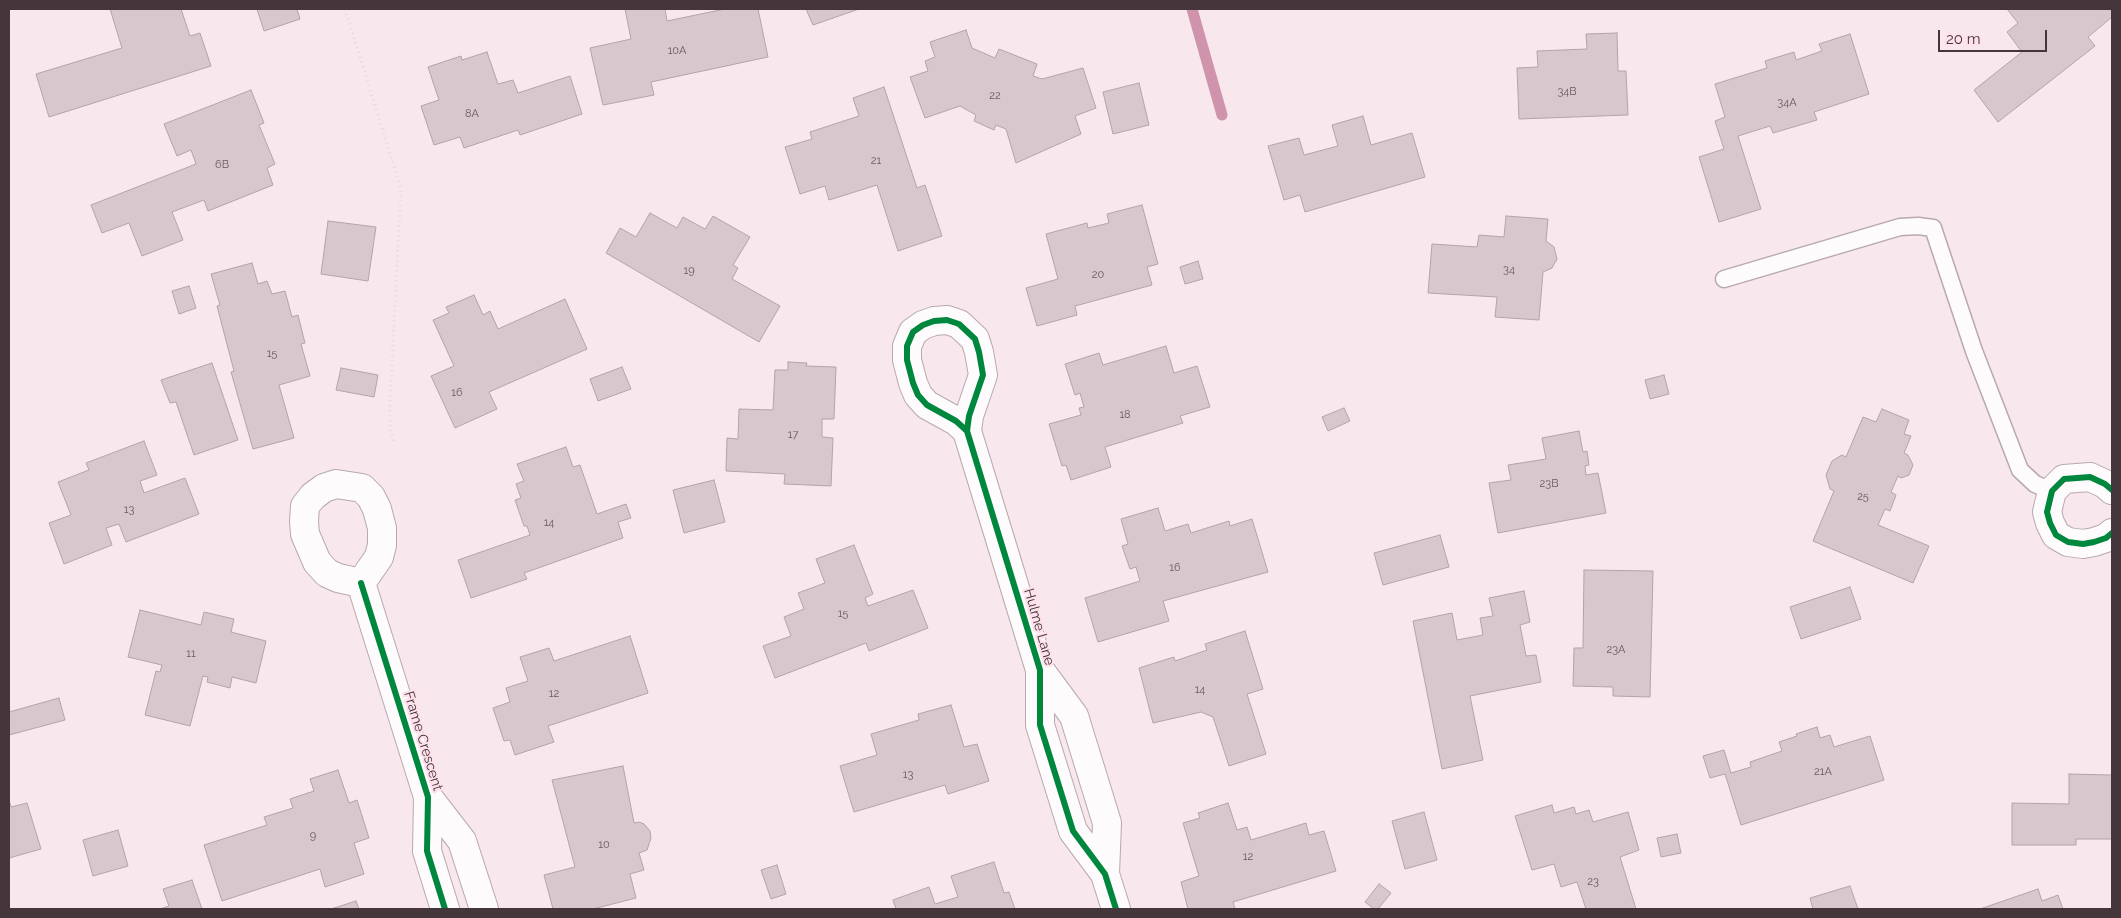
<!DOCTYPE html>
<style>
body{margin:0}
#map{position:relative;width:2121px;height:918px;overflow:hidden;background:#f8e7ed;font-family:Raleway,sans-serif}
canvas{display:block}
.frame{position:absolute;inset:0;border:10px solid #44363b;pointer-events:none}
.scale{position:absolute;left:1938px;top:30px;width:109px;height:22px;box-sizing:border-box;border:2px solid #44363b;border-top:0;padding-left:6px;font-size:15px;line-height:18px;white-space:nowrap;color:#44363b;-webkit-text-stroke:4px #fee1eb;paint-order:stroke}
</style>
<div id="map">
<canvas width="2121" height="918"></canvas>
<div class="frame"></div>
<div class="scale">20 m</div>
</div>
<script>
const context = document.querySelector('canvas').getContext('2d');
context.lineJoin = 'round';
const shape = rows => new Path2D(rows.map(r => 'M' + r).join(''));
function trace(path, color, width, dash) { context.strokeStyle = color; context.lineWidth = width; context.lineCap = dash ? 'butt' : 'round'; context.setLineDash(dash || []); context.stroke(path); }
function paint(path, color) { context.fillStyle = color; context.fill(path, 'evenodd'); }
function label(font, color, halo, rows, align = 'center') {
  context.font = font + ' Raleway,sans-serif'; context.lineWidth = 4.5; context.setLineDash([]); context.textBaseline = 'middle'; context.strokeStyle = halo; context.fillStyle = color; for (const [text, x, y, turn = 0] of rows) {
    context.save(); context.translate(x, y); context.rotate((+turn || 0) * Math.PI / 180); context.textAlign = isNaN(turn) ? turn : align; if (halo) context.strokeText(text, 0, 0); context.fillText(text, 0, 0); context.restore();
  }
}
const stream = shape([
 [1192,9,1222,115]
]);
const building = shape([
 [110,9,181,9,190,36,200,33,211,66,49,117,36,74,122,48,110,9],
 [257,9,297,9,300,19,264,31,257,9],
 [625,9,665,9,667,21,725,9,758,9,768,57,651,82,654,95,603,105,590,48,631,39,625,9],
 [806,9,859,9,813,25,806,9],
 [2007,9,2112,9,2112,17,2088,37,2095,46,1998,122,1974,90,2022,52,2007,32,2018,23,2007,9],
 [966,30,972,48,995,58,999,49,1037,64,1033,76,1042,79,1083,68,1096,108,1075,116,1081,134,1016,163,1006,129,996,125,994,130,974,121,976,115,960,106,925,118,910,77,928,71,925,61,935,57,930,42,966,30],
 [1617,33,1618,71,1626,71,1628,115,1519,119,1517,68,1538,67,1537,51,1587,49,1586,34,1617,33],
 [1850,34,1869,94,1814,112,1817,120,1773,133,1770,126,1738,136,1761,209,1719,222,1699,157,1724,149,1715,121,1725,117,1715,84,1767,68,1765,61,1794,52,1796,60,1822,51,1819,44,1850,34],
 [487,52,498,84,513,80,518,93,570,76,582,114,520,135,518,130,464,148,460,137,434,145,421,106,439,100,428,67,461,56,462,60,487,52],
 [1139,83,1149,125,1113,134,1103,92,1139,83],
 [884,87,917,188,925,185,942,236,898,251,877,185,829,200,825,186,800,194,785,147,812,139,810,132,859,116,853,98,884,87],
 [251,90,264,123,259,125,275,164,267,168,273,185,208,211,204,200,172,212,183,240,142,256,129,223,102,233,91,205,196,164,191,150,177,156,164,124,251,90],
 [1363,116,1371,145,1412,133,1425,177,1305,212,1300,195,1284,200,1268,146,1299,138,1304,155,1338,146,1332,125,1363,116],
 [1142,205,1158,264,1147,267,1152,285,1075,306,1077,315,1037,326,1026,288,1058,279,1046,234,1087,223,1088,228,1109,223,1107,214,1142,205],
 [650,213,677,228,683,217,705,229,713,216,750,237,733,265,738,268,732,279,780,306,759,342,606,253,620,228,636,237,650,213],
 [1506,216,1548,219,1546,241,1554,247,1557,259,1552,268,1543,272,1539,320,1495,317,1497,297,1428,293,1432,244,1477,247,1479,235,1504,237,1506,216],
 [328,221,376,227,368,281,321,274,328,221],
 [1198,261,1203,279,1185,284,1180,267,1198,261],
 [252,263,258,284,267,281,272,294,285,291,292,317,298,315,305,343,301,344,310,376,279,385,294,438,253,449,231,372,234,371,217,306,220,305,211,274,252,263],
 [189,286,196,308,179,314,172,291,189,286],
 [474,295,483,315,490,311,498,329,565,299,587,349,489,392,497,409,455,428,431,376,454,366,433,320,449,313,446,307,474,295],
 [1166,346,1174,373,1197,366,1210,407,1180,416,1183,423,1105,447,1111,467,1071,480,1066,465,1062,466,1049,424,1081,415,1079,408,1084,407,1080,393,1075,395,1065,364,1099,353,1103,365,1166,346],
 [788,362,807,363,806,366,836,367,834,419,822,419,822,437,833,438,831,486,784,484,785,474,726,471,727,438,738,439,739,409,773,410,775,370,788,370,788,362],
 [212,363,238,440,194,455,176,402,170,403,161,380,212,363],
 [622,367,631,389,598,401,590,379,622,367],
 [341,368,378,375,374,397,336,390,341,368],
 [1664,375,1669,394,1650,399,1645,380,1664,375],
 [1344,408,1350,421,1328,431,1322,417,1344,408],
 [1882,409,1909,420,1904,434,1911,436,1904,453,1908,455,1913,465,1909,475,1901,478,1898,476,1891,492,1896,495,1890,511,1885,509,1878,525,1929,546,1913,583,1813,541,1834,491,1830,489,1826,475,1832,461,1842,455,1846,457,1863,417,1876,422,1882,409],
 [1579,431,1583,452,1587,451,1589,465,1585,466,1586,475,1598,473,1606,513,1498,533,1489,483,1511,480,1508,465,1546,459,1542,438,1579,431],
 [144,441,157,475,140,481,144,493,185,478,199,514,126,542,119,524,106,528,112,545,64,564,49,523,71,515,58,482,89,470,86,463,144,441],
 [566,447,573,467,580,465,597,514,626,504,631,518,618,522,623,538,524,573,527,579,471,598,458,560,530,535,527,526,524,526,515,500,521,498,516,484,524,481,517,464,566,447],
 [714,480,725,522,684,533,673,490,714,480],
 [1158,508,1165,531,1188,524,1191,533,1229,521,1230,526,1252,519,1268,572,1163,601,1169,621,1098,642,1085,598,1140,581,1136,567,1130,569,1122,546,1128,544,1121,519,1158,508],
 [1440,535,1449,567,1383,585,1374,553,1440,535],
 [854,545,873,594,865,598,868,606,913,590,928,628,869,651,866,643,775,678,763,646,791,636,784,617,804,609,798,593,825,583,816,559,854,545],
 [1584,570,1653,571,1650,697,1613,696,1613,687,1573,686,1574,648,1583,648,1584,570],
 [1850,587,1861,619,1801,639,1790,607,1850,587],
 [1524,591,1530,622,1520,625,1526,656,1536,655,1541,682,1470,696,1483,760,1442,769,1413,621,1452,613,1457,640,1483,635,1480,618,1493,616,1489,598,1524,591],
 [140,610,201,625,204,612,234,619,231,632,266,641,256,683,232,677,230,688,207,682,208,677,203,676,190,726,145,715,156,671,160,672,162,665,128,657,140,610],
 [1245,631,1263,689,1247,694,1266,754,1229,766,1213,717,1201,712,1153,723,1139,668,1174,657,1175,661,1207,650,1205,644,1245,631],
 [630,636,648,693,548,726,554,742,515,755,510,740,504,741,493,708,510,702,506,688,528,681,520,657,549,648,554,661,630,636],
 [59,698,65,720,9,735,9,712,59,698],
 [951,705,964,747,977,744,989,781,948,794,945,785,854,812,840,766,877,755,871,734,919,720,918,714,951,705],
 [1817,727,1820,738,1830,735,1834,747,1870,736,1884,780,1741,825,1725,774,1710,778,1703,756,1724,750,1731,773,1751,767,1750,762,1782,751,1779,742,1797,736,1796,734,1817,727],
 [623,766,634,823,639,822,644,824,650,831,651,838,647,850,639,853,644,870,630,874,636,898,593,909,553,909,544,875,575,867,552,780,623,766],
 [338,770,349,803,357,800,369,838,354,843,364,874,325,887,320,869,222,901,204,845,267,825,264,817,293,808,290,799,314,791,310,779,338,770],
 [2069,774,2112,775,2112,839,2076,839,2076,845,2012,845,2012,803,2069,804,2069,774],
 [9,800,11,807,27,803,41,849,9,858,9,800],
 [1228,803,1237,830,1247,827,1251,840,1306,823,1309,835,1324,831,1336,871,1233,902,1235,909,1188,909,1181,882,1199,876,1183,823,1200,818,1198,813,1228,803],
 [1552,805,1554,813,1574,807,1576,814,1589,810,1593,822,1628,812,1639,850,1620,857,1636,909,1586,909,1577,882,1561,887,1554,864,1532,870,1515,816,1552,805],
 [1424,812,1437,860,1405,869,1392,821,1424,812],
 [118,830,128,866,93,876,83,840,118,830],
 [1677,834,1681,853,1661,857,1657,838,1677,834],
 [994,862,1004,893,1009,892,1015,909,896,909,893,900,929,887,935,904,958,897,951,876,994,862],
 [777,865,786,894,771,899,761,870,777,865],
 [192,880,202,909,160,909,169,906,163,889,192,880],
 [1379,884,1391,893,1378,909,1374,909,1365,902,1379,884],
 [1850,886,1858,909,1813,909,1810,898,1850,886],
 [2038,889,2042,901,2058,895,2063,909,1980,909,2038,889],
 [356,901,359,909,331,909,356,901]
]);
const path = shape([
 [345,9,401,189,390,401,390,428,395,444]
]);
const lane = shape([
 [1724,279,1900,227,1918,226,1933,228,1974,351,2020,470,2035,484,2052,491]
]);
const street = shape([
 [967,431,956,421,927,405,918,395,913,383,907,360,907,346,913,332,923,325,934,321,947,320,959,324,975,339,979,352,983,375,969,416,967,431,1040,670,1040,725,1073,831,1105,874,1116,909],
 [336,484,362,488,371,497,377,509,382,528,382,545,379,557,361,583,338,578,327,573,317,562,305,534,304,521,305,506,313,496,324,488,336,484],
 [2112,490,2105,484,2090,477,2064,479,2052,491,2047,512,2050,523,2056,535,2068,542,2083,544,2094,542,2106,538,2112,533],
 [361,583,428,797,427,851,445,909],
 [1040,670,1074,716,1107,823,1105,874],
 [428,797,462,841,484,909]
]);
const cycleway = shape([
 [967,431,956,421,927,405,918,395,913,383,907,360,907,346,913,332,923,325,934,321,947,320,959,324,975,339,979,352,983,375,969,416,967,431,1040,670,1040,725,1073,831,1105,874,1116,909],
 [2112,490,2105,484,2090,477,2064,479,2052,491,2047,512,2050,523,2056,535,2068,542,2083,544,2094,542,2106,538,2112,533],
 [361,583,428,797,427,851,445,909]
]);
const numberNames = [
 ["10A",677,51],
 ["34B",1567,92],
 ["22",995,96],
 ["34A",1787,103],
 ["8A",472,114],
 ["21",876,161],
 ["6B",222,165],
 ["34",1509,270],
 ["19",689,271],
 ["20",1098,275],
 ["15",272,354],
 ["16",457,393],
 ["18",1125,415],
 ["17",793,435],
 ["23B",1549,484],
 ["25",1863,497],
 ["13",129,510],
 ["14",549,523],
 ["16",1175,568],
 ["15",843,614],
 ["23A",1616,650],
 ["11",191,654],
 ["14",1200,690],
 ["12",554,694],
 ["21A",1823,772],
 ["13",908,775],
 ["9",313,836],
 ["10",604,845],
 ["12",1248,857],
 ["23",1593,882]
];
const streetNames = [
 ["Hulme Lane",1039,627,74],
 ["Frame Crescent",423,741,73]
];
trace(stream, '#cf94ab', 11);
paint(building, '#d6c8cd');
trace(building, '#b2a4a9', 1);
trace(lane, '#b7a9ae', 19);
trace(street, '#b7a9ae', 30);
trace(path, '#e0dbdd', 3, [1, 4]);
trace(lane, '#fefbfc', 16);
trace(street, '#fefbfc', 28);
trace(cycleway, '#00873e', 6);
label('11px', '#685a60', null, numberNames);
label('14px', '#44363b', '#fee1eb', streetNames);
</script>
